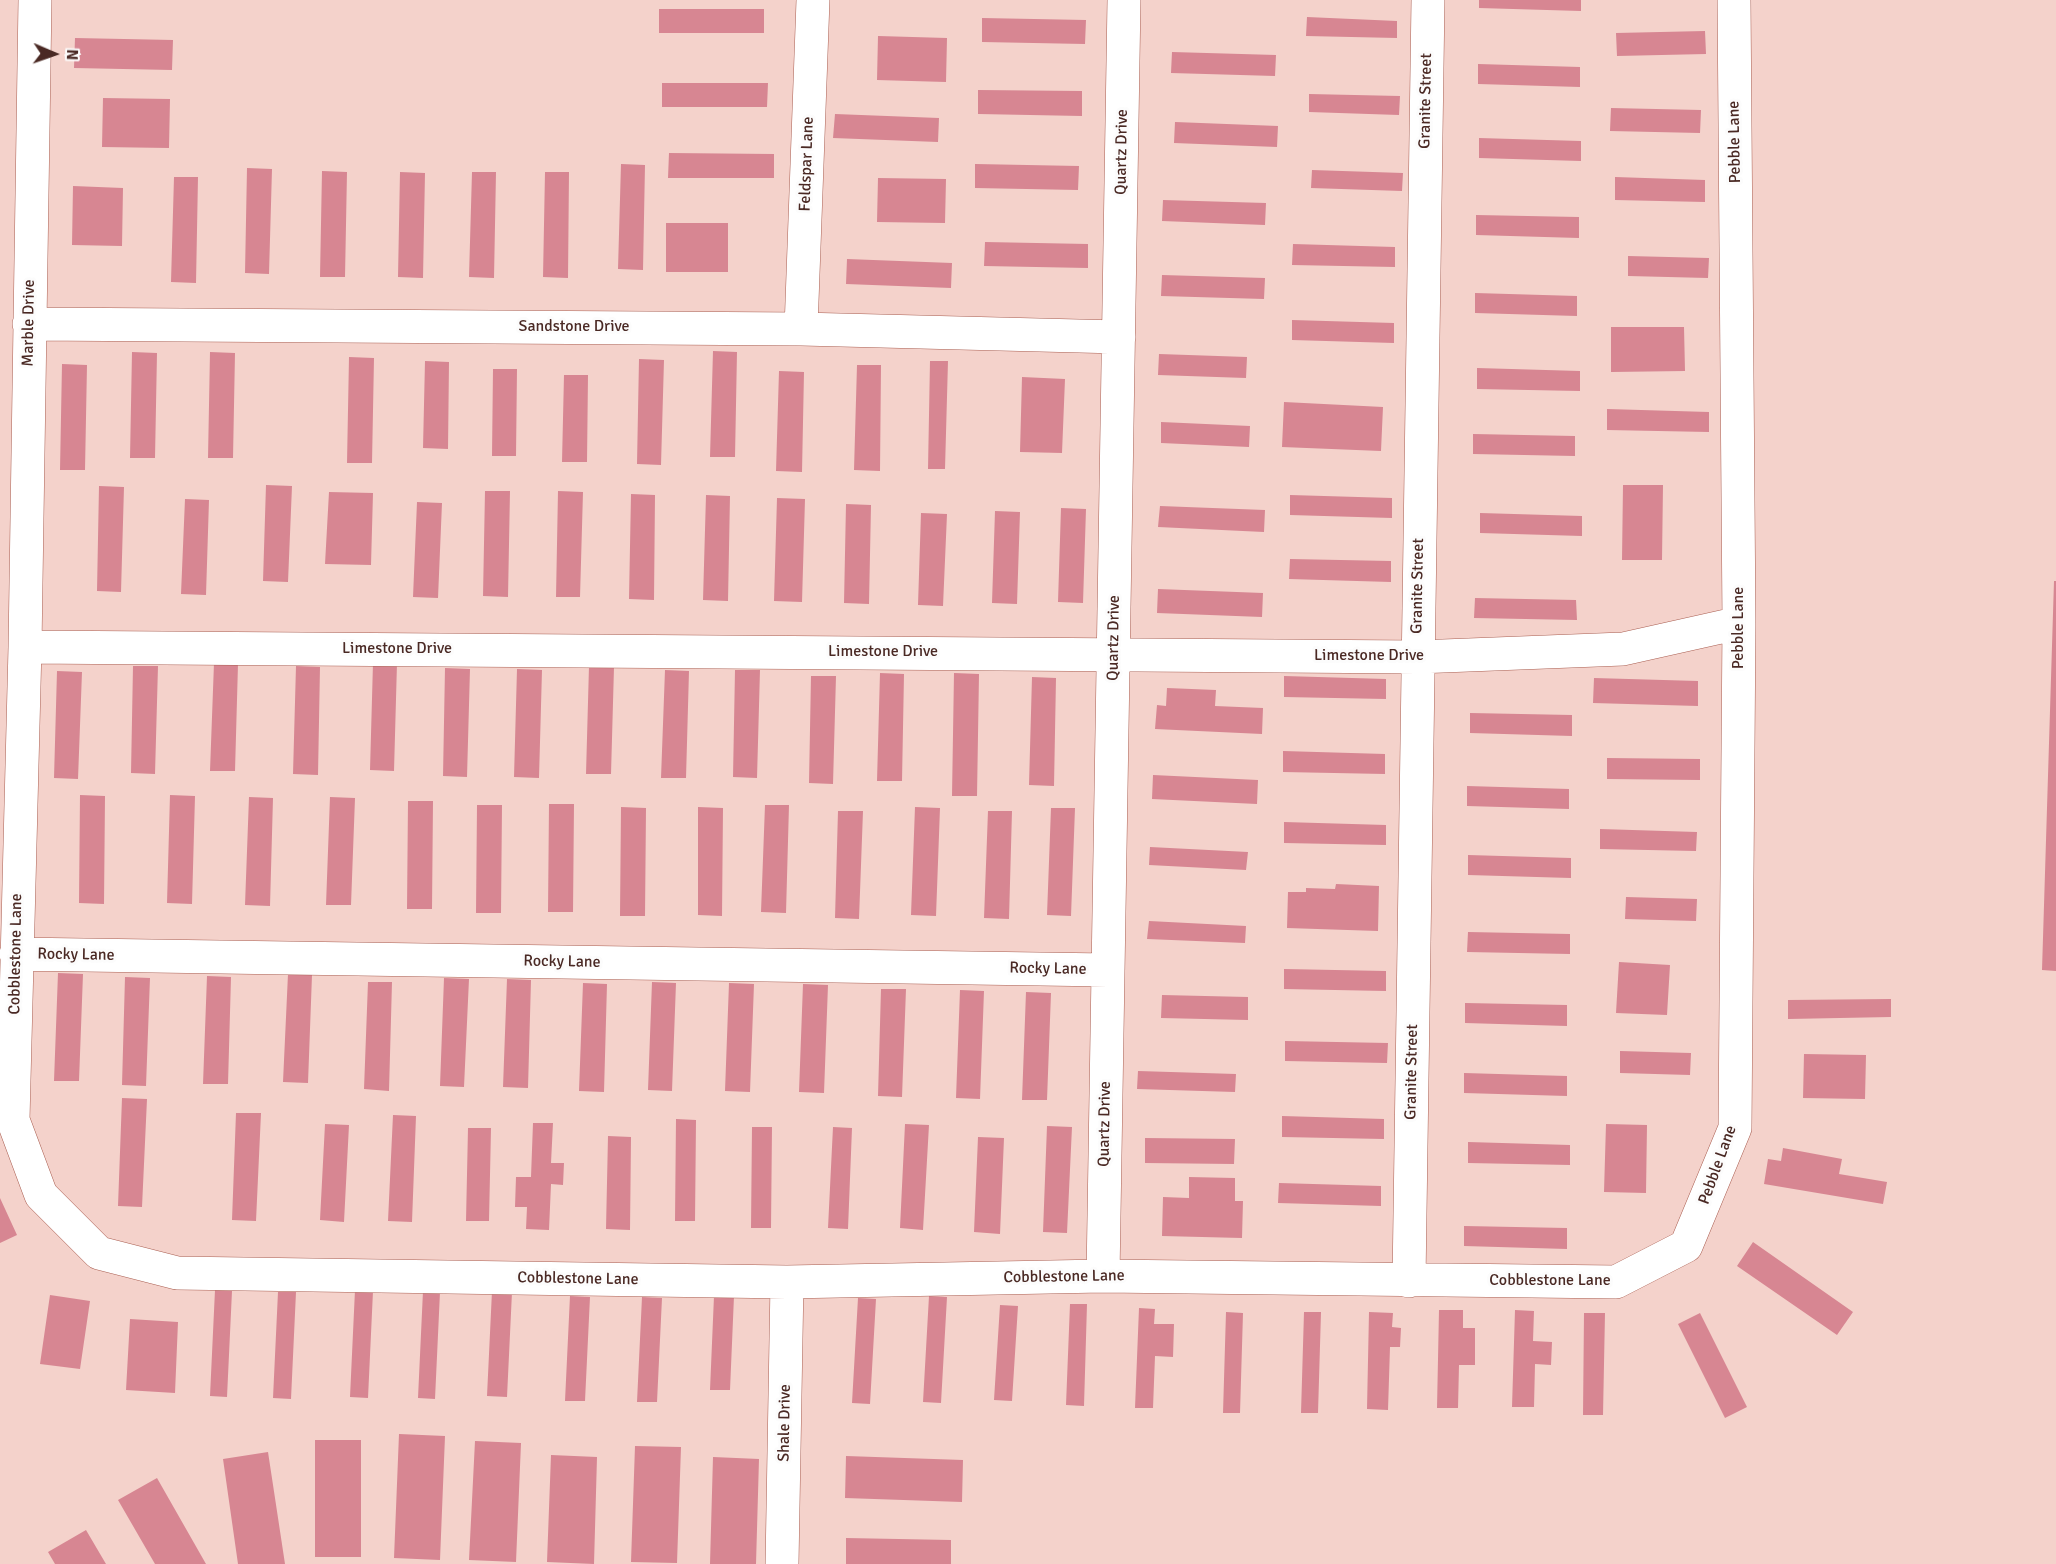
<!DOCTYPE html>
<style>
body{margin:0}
#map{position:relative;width:2056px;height:1564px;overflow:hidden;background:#f4d2cb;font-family:Signika,sans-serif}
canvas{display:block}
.north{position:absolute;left:24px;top:24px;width:60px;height:60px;-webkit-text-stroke:4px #fcfcfc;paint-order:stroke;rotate:92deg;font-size:16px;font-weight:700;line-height:24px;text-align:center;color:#4a2924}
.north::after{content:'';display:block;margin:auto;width:21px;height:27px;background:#4a2924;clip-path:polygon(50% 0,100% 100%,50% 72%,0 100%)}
</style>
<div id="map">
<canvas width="2056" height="1564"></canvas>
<div class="north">N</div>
</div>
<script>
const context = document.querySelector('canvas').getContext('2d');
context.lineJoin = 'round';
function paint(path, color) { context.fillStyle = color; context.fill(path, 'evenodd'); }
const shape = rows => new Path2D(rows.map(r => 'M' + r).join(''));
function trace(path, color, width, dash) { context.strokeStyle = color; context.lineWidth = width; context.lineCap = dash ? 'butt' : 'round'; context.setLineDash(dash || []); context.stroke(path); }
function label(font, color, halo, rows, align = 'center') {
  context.font = font + ' Signika,sans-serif'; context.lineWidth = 6; context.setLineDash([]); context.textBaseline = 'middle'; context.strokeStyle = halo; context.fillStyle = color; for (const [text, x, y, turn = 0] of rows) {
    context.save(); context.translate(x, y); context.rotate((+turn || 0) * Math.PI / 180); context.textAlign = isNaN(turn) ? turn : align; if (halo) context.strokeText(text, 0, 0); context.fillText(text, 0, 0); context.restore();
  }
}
const building = shape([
 [1479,0,1581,0,1581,11,1479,8],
 [659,9,764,9,764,33,659,33],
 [1307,17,1397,21,1397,38,1306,36],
 [982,18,1086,20,1085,44,982,42],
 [1705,31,1706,54,1617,56,1616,33],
 [878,36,947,38,946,82,877,80],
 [75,38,173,40,172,70,74,68],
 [1172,52,1276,55,1275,76,1171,73],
 [1478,64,1580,67,1580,87,1478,84],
 [662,83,768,83,767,107,662,107],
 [978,90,1082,91,1082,116,978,114],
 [1309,94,1400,96,1399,115,1309,112],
 [103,98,170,99,169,148,102,147],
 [1611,108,1701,110,1700,133,1610,131],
 [835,114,939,118,938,142,833,138],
 [1175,122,1278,126,1277,147,1174,143],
 [1479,138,1581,141,1581,161,1479,158],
 [669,153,774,154,774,178,668,178],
 [621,164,645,165,643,270,618,269],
 [975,164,1079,166,1078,190,975,188],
 [247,168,272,169,269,274,245,273],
 [1312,170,1403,173,1402,191,1311,188],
 [322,171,347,172,345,277,320,277],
 [400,172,425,173,423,278,398,277],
 [472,172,496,172,494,278,469,277],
 [545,172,569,172,568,278,543,277],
 [174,177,198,177,196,283,171,282],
 [1615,177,1705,180,1705,202,1615,200],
 [878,178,946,179,945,223,877,222],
 [73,186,123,188,122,246,72,245],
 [1163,200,1266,203,1265,225,1162,221],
 [1476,215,1579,217,1579,238,1476,235],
 [666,223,728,223,728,272,666,272],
 [985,242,1088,244,1088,268,984,266],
 [1293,244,1395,247,1395,267,1292,265],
 [1628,256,1709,258,1708,278,1628,276],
 [847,259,952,263,951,288,846,284],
 [1162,275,1265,278,1264,299,1161,296],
 [1475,293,1577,296,1577,316,1475,313],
 [1292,320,1394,323,1394,343,1292,340],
 [1611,327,1684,327,1685,371,1611,372],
 [713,351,737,352,735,457,710,457],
 [132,352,157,353,155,458,130,458],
 [210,352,235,353,233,458,208,458],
 [1159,354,1247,357,1246,378,1158,375],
 [349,357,374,358,372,463,347,463],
 [639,359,664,360,661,465,637,464],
 [425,361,449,362,448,449,423,448],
 [930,361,948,361,945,469,928,469],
 [62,364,87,365,85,470,60,470],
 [857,365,881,365,880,471,854,470],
 [1477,368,1580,371,1580,391,1477,389],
 [493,369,517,369,516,456,492,456],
 [779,371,804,372,802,472,776,471],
 [564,375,588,375,587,462,562,462],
 [1022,377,1065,379,1062,453,1020,452],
 [1284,402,1383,407,1381,451,1282,447],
 [1607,409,1709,412,1709,432,1607,430],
 [1161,422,1250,426,1249,447,1161,443],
 [1473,434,1575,436,1575,456,1473,454],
 [266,485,292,486,288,582,263,581],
 [1623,485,1663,485,1662,560,1622,560],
 [99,486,124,487,121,592,97,591],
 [485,491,510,491,508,597,483,596],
 [558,491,583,492,580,597,556,597],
 [329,492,373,493,371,565,325,564],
 [631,494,655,495,654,600,629,599],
 [706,495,730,496,728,601,703,600],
 [1290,495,1392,498,1392,518,1290,515],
 [777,498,805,499,802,602,774,601],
 [185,499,209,500,206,595,181,594],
 [417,502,442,503,438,598,413,597],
 [846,504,871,505,869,604,844,603],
 [1160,506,1265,510,1264,532,1158,527],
 [1061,508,1086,509,1083,603,1058,602],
 [995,511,1020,512,1017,604,992,603],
 [921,513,947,514,943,606,918,605],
 [1480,513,1582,516,1582,536,1480,533],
 [1290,559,1391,561,1391,582,1289,579],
 [2054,581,2056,581,2056,971,2042,970],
 [1158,589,1263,593,1262,617,1157,613],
 [1475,598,1576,600,1577,620,1474,618],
 [214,663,238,664,235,771,210,771],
 [373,663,397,663,394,771,370,770],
 [133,666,158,666,155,774,131,773],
 [296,666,320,667,318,775,293,774],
 [589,666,614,667,611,774,586,774],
 [445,668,470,669,467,777,443,776],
 [517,669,542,670,539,778,514,777],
 [665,670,689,671,686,778,661,778],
 [735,670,760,670,757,778,733,777],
 [57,671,82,672,78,779,54,778],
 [880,673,904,674,902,781,877,781],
 [954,673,979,674,977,796,952,796],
 [811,676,836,676,833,784,809,783],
 [1284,676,1386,679,1386,699,1284,697],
 [1032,677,1056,678,1054,786,1029,785],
 [1594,678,1698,681,1698,706,1593,703],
 [1167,688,1216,690,1215,706,1263,708,1262,734,1155,729,1157,705,1166,706],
 [1470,713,1572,715,1572,736,1470,733],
 [1283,751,1385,754,1385,774,1283,772],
 [1607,758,1700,759,1700,780,1607,779],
 [1153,775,1258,780,1257,804,1152,799],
 [1467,786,1569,789,1569,809,1467,806],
 [80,795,105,796,104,904,79,903],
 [170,795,195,796,192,904,167,903],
 [249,797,273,798,270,906,245,905],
 [330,797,355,798,351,905,326,905],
 [408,801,433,801,432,909,407,909],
 [549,804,574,804,573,912,548,912],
 [477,805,502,805,501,913,476,913],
 [765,805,789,805,786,913,761,912],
 [621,807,646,808,645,916,620,916],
 [698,807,723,808,722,916,698,915],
 [915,807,940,808,936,916,911,915],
 [1051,808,1075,808,1071,916,1047,915],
 [838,811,863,811,859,919,835,918],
 [988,811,1012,811,1009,919,984,918],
 [1284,822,1386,825,1386,845,1284,843],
 [1600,829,1697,832,1696,851,1600,849],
 [1150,847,1248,852,1246,870,1149,865],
 [1468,855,1571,858,1571,878,1468,875],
 [1336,884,1379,886,1378,931,1287,928,1288,892,1306,892,1306,888,1335,889],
 [1626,897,1697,899,1696,921,1625,919],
 [1149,921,1246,926,1245,943,1147,939],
 [1468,932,1570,934,1570,954,1467,952],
 [1619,962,1670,965,1667,1015,1616,1013],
 [1284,969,1386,971,1386,991,1284,989],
 [58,973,83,974,79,1081,54,1081],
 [288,974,312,975,308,1083,283,1082],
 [207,976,231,977,228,1084,203,1084],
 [125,977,150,978,146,1086,122,1085],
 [444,978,469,979,464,1087,440,1086],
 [507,979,531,980,528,1088,503,1087],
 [368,982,392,982,389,1091,364,1089],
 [652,982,676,983,672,1091,648,1090],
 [583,983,607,984,604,1092,579,1091],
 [729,983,754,984,750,1092,725,1091],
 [803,984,828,985,824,1093,799,1092],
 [881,989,906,989,902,1097,878,1096],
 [960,990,984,991,980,1099,956,1098],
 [1026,992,1051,993,1047,1100,1022,1100],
 [1162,995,1248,997,1248,1020,1161,1018],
 [1891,999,1891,1017,1788,1019,1788,1000],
 [1465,1003,1567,1005,1567,1026,1465,1023],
 [1285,1041,1388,1043,1387,1063,1285,1061],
 [1620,1051,1691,1053,1690,1075,1620,1073],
 [1804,1054,1866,1055,1865,1099,1803,1098],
 [1138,1071,1236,1074,1235,1092,1137,1089],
 [1464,1073,1567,1076,1567,1096,1464,1093],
 [122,1098,147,1099,142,1207,118,1206],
 [236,1113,261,1113,256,1221,232,1220],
 [393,1115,416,1116,412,1222,388,1221],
 [1282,1116,1384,1119,1384,1139,1282,1137],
 [676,1119,696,1120,695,1221,675,1221],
 [533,1123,553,1123,551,1163,564,1163,563,1185,551,1184,549,1230,526,1229,527,1207,515,1207,516,1177,531,1177],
 [325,1124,349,1125,344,1222,320,1220],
 [905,1124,929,1125,923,1230,900,1228],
 [1606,1124,1647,1125,1646,1193,1604,1192],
 [1047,1126,1072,1127,1067,1233,1043,1232],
 [752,1127,772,1127,771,1228,751,1228],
 [833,1127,852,1128,848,1229,828,1228],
 [468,1128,491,1128,489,1221,466,1221],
 [608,1136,631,1137,630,1230,606,1229],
 [978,1137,1004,1138,1000,1234,974,1232],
 [1145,1138,1235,1139,1234,1164,1145,1163],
 [1468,1142,1570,1145,1570,1165,1468,1163],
 [1783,1148,1842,1159,1839,1174,1887,1182,1883,1204,1764,1184,1768,1159,1781,1161],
 [1189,1177,1235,1178,1235,1201,1243,1201,1242,1238,1162,1236,1163,1197,1189,1198],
 [1279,1183,1381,1186,1381,1206,1278,1203],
 [0,1198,17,1235,0,1243],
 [1464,1226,1567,1228,1567,1249,1464,1246],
 [1753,1242,1853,1312,1837,1335,1737,1266],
 [215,1290,232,1291,227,1397,210,1396],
 [355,1290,373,1291,368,1398,350,1397],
 [423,1291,440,1292,435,1399,418,1398],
 [492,1291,512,1292,507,1397,487,1396],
 [278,1292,296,1292,291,1399,273,1398],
 [50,1295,90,1301,80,1369,40,1364],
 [570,1296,590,1297,585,1401,565,1401],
 [714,1296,734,1296,730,1390,710,1390],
 [929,1296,947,1297,941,1403,923,1402],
 [642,1297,662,1298,657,1402,637,1402],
 [858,1298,876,1299,870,1404,852,1403],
 [1070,1304,1087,1304,1084,1406,1066,1405],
 [1000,1305,1018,1306,1012,1401,994,1400],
 [1139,1308,1155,1309,1154,1324,1174,1324,1173,1357,1155,1356,1153,1408,1135,1408],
 [1439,1310,1463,1310,1463,1328,1475,1328,1475,1365,1459,1365,1458,1408,1437,1408],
 [1515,1310,1534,1311,1533,1341,1552,1342,1551,1365,1535,1364,1534,1407,1512,1407],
 [1226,1312,1243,1313,1240,1413,1223,1413],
 [1304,1312,1321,1312,1318,1413,1301,1413],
 [1369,1312,1393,1313,1392,1327,1401,1328,1400,1347,1390,1347,1388,1410,1367,1409],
 [1584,1313,1605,1313,1603,1415,1583,1415],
 [1700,1313,1747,1407,1725,1418,1678,1324],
 [130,1319,178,1322,175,1393,126,1390],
 [399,1434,445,1436,440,1560,394,1558],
 [315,1440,361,1440,361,1557,315,1557],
 [475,1441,521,1443,516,1562,469,1560],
 [635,1446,681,1447,677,1563,631,1562],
 [268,1452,285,1564,238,1564,223,1459],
 [551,1455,597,1457,594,1564,547,1562],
 [846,1456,963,1460,962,1502,845,1498],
 [713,1457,759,1459,756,1564,710,1564],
 [157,1478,206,1564,155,1564,118,1500],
 [86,1530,106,1564,55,1564,48,1552],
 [846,1538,951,1540,951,1564,846,1564]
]);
const street = shape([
 [35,0,25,647,13,1120,41,1195,99,1253,177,1273,787,1282,1103,1276,1616,1282,1686,1246,1735,1128,1739,623,1734,0],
 [29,324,801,329,1119,337],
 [801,329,813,0],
 [25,647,1417,657,1623,649,1739,623],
 [16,954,1108,970],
 [1103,1276,1124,0],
 [1409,1281,1428,0],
 [782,1564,787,1282]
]);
const streetNames = [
 ["Granite Street",1426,101,-89],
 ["Pebble Lane",1735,142,-91],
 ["Quartz Drive",1122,152,-89],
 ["Feldspar Lane",807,164,-88],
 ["Marble Drive",29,323,-89],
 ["Sandstone Drive",574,327],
 ["Granite Street",1418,586,-89],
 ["Pebble Lane",1739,628,-90],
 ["Quartz Drive",1114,638,-89],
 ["Limestone Drive",397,649],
 ["Limestone Drive",883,652],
 ["Limestone Drive",1369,656],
 ["Cobblestone Lane",16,954,-89],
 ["Rocky Lane",76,955,1],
 ["Rocky Lane",562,962,1],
 ["Rocky Lane",1048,969,1],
 ["Granite Street",1412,1072,-89],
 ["Quartz Drive",1105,1124,-89],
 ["Pebble Lane",1718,1165,-70],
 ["Cobblestone Lane",1064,1277,-1],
 ["Cobblestone Lane",578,1279,1],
 ["Cobblestone Lane",1550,1281],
 ["Shale Drive",785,1423,-89]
];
paint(building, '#d78692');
trace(street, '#aa5f52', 34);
trace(street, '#fff', 33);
label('16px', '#4a2924', '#fcfcfc', streetNames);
</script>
